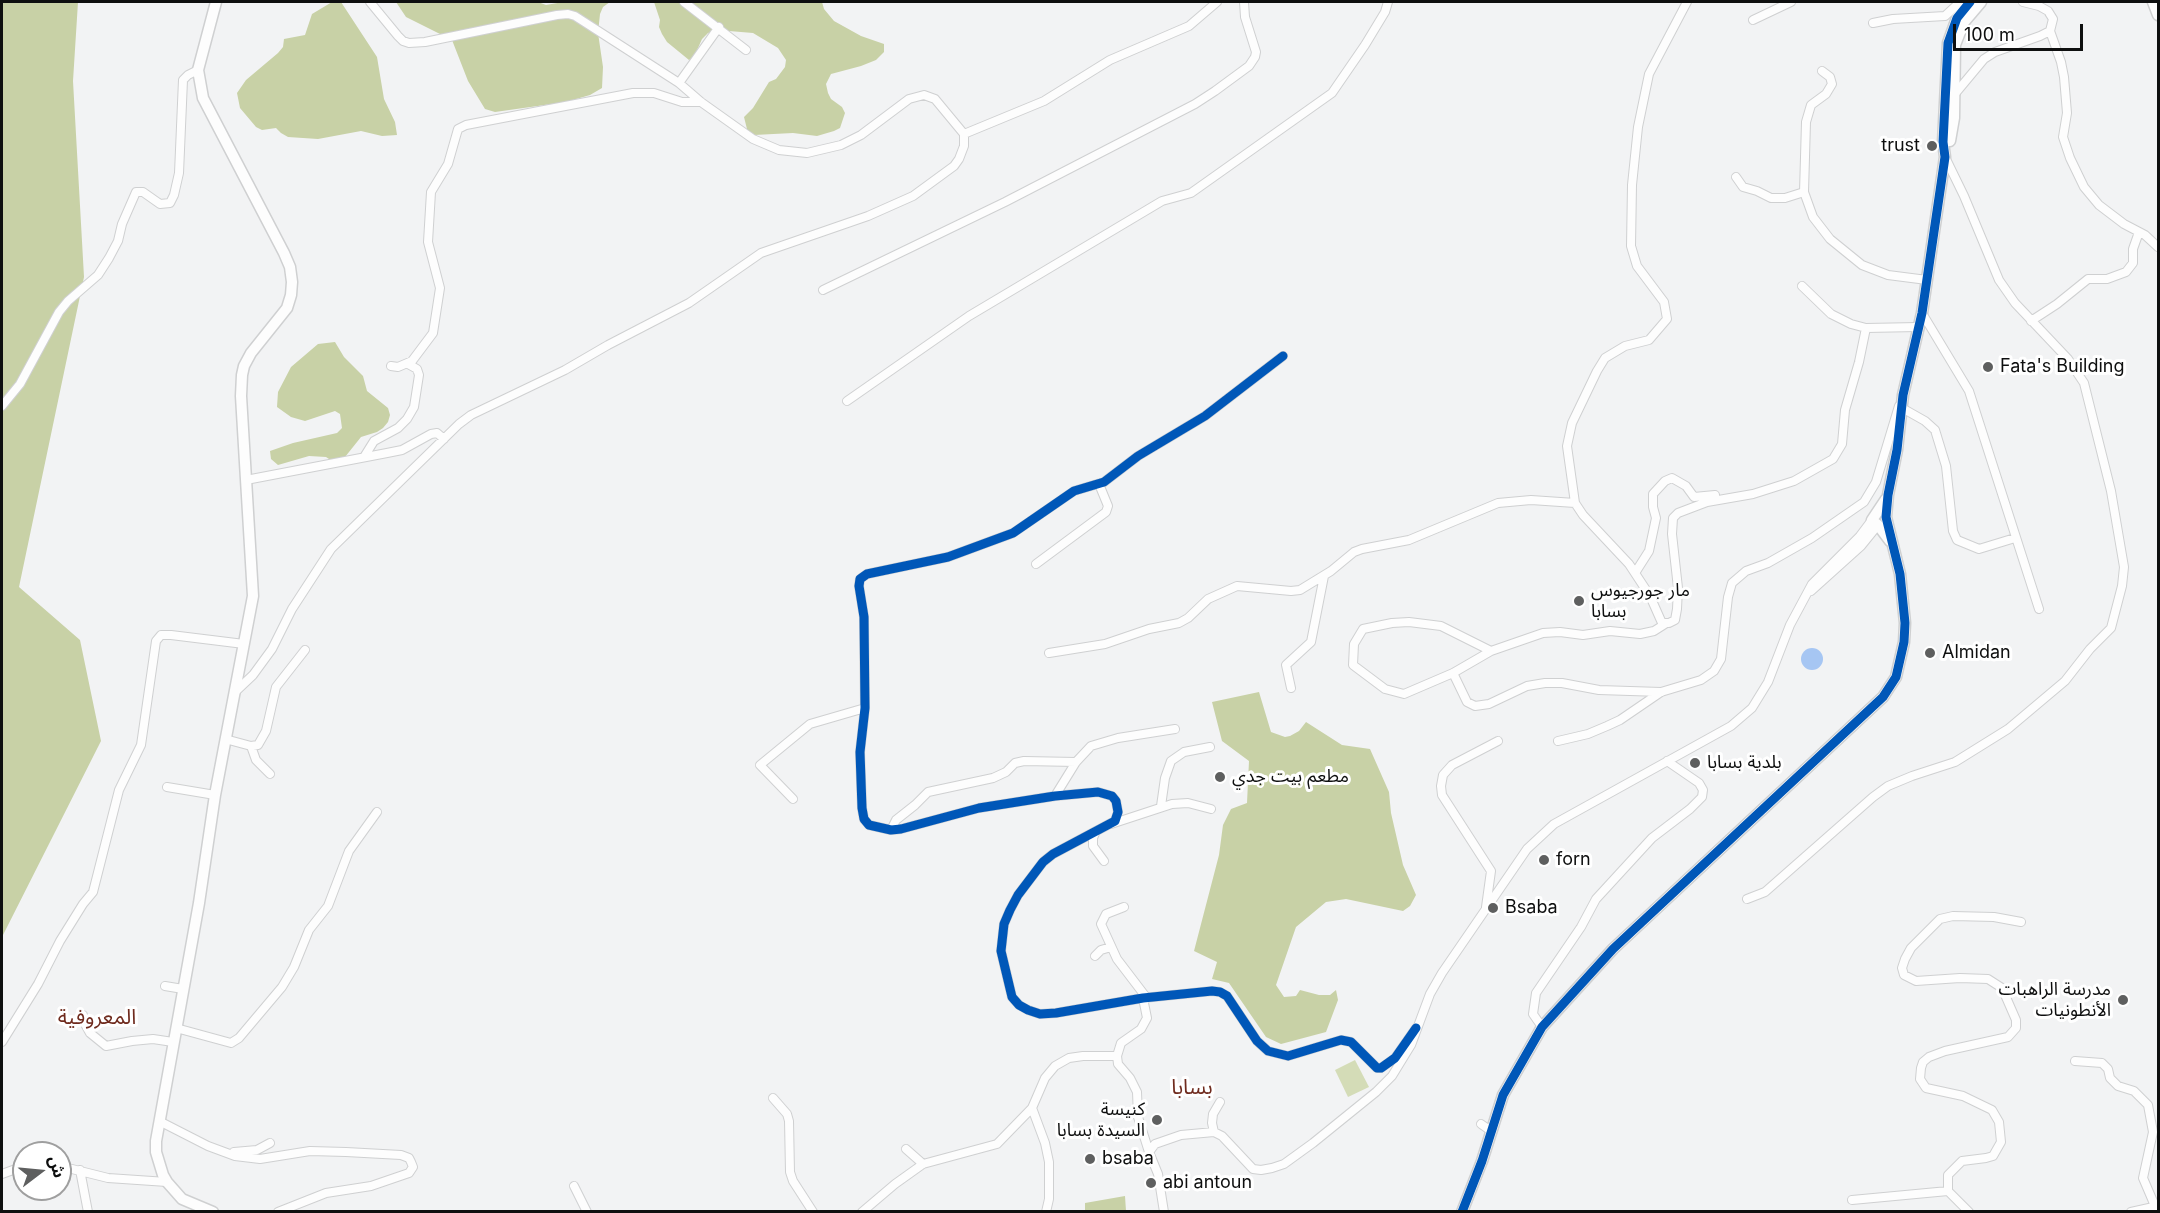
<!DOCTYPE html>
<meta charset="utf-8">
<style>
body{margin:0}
#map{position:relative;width:2160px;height:1213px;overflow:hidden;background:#f2f3f4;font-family:Inter,"Noto Sans Arabic",sans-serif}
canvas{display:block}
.frame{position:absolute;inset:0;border:3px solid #0e0f0f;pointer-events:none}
.north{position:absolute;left:12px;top:1141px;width:60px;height:60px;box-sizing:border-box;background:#fff;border:2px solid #9f9f9f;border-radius:50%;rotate:74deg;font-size:16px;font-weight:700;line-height:24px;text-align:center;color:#0e0f0f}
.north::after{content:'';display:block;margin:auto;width:21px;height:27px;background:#5e5f5f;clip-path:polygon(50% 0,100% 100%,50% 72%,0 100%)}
.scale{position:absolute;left:1953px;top:24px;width:130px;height:27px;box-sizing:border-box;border:3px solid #0e0f0f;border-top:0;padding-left:8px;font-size:18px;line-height:21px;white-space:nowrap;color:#0e0f0f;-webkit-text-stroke:4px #fff;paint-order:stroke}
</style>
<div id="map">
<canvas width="2160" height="1213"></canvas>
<div class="frame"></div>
<div class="north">ش</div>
<div class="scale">100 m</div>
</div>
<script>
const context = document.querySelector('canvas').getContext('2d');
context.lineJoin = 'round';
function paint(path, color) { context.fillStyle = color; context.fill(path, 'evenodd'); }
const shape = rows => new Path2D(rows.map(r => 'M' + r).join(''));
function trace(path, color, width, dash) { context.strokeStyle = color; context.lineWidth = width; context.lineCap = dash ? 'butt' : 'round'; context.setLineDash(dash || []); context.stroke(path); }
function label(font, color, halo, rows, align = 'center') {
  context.font = font + ' Inter,"Noto Sans Arabic",sans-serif'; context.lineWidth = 6; context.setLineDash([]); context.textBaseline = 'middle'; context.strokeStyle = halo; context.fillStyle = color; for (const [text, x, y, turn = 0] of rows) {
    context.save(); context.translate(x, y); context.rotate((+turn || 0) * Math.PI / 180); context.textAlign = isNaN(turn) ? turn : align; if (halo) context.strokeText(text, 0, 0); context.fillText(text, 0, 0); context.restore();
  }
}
const green = shape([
 [1355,1060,1369,1087,1348,1097,1335,1070]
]);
const forest = shape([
 [2,2,78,2,73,81,84,277,19,587,80,640,101,741,2,937],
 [332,2,341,2,377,57,384,99,395,122,397,135,382,136,361,131,318,139,288,137,281,133,276,128,262,130,256,127,240,108,237,93,246,80,278,53,283,47,284,39,305,35,312,14],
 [396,2,538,2,546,5,563,2,610,2,603,7,600,14,598,33,603,67,602,88,590,95,566,102,495,112,485,109,468,81,452,40,406,17],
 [654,2,822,2,824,9,834,21,861,36,884,44,884,52,876,60,861,66,831,74,826,84,828,93,831,99,842,107,845,113,840,128,834,131,817,136,793,133,754,135,748,133,744,117,753,108,769,82,776,79,785,67,786,60,778,48,753,33,717,30,708,33,702,39,694,57,689,60,667,42,662,34,659,27,660,20],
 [335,342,344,357,363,376,367,391,388,408,390,415,388,422,383,428,377,432,361,437,345,457,332,461,326,457,309,456,278,465,271,459,270,451,293,443,337,433,342,428,340,414,335,411,305,421,291,417,277,407,278,392,291,367,318,344],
 [1259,692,1271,732,1285,737,1290,736,1299,731,1306,722,1342,745,1370,749,1389,792,1391,813,1403,865,1416,895,1410,906,1403,911,1346,899,1326,902,1296,927,1276,985,1284,997,1296,996,1300,990,1319,995,1330,995,1336,990,1338,1000,1326,1032,1281,1044,1266,1037,1229,983,1212,979,1217,962,1194,951,1219,855,1223,825,1231,809,1247,803,1249,761,1222,741,1212,702],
 [1125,1196,1126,1211,1085,1211,1085,1203]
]);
const water = shape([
 '1801 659a11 11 0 1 1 22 0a11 11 0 1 1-22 0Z'
]);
const minor = shape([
 [370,2,398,36,403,41,409,43,425,42,557,15,568,14,575,16,679,83,701,102,753,139,779,150,807,153,841,145,861,135,909,99,924,95,935,99,964,134],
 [684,2,746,50],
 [1687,2,1649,74,1638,127,1632,185,1631,246,1637,266,1664,302,1667,319,1649,340,1625,346,1605,358,1597,371,1572,423,1567,446,1575,503,1583,515,1629,564,1650,596,1662,623,1669,623,1675,620,1677,609,1678,588,1672,534,1673,518,1678,513,1707,502,1753,494,1794,481,1833,459,1842,444,1845,410,1859,362,1866,328],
 [1753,20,1791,2],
 [1873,23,1893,19,1945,16,1958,4,1969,2],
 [2050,31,2061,62,2064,77,2067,113,2063,137,2070,158,2084,187,2099,205,2124,224,2145,235,2158,247],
 [1822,71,1830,77,1832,84,1826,94,1811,105,1806,122,1804,192,1813,217,1830,239,1862,265,1888,275,1927,280],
 [679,83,719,27],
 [1954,95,1984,59,1995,52,2040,36,2050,31,2053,19,2048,11,2039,6,2023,2],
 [1736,177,1743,187,1757,191,1771,198,1785,198,1804,192],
 [1802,286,1831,314,1851,324,1866,328,1918,327],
 [823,290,1005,202,1195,104,1215,91,1249,66,1255,57,1256,52,1245,17,1244,2],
 [1922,313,1969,391,2039,609],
 [2031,321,2057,304,2088,279,2107,279,2126,272,2133,263,2133,249,2139,232],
 [1283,356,1205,416,1138,456,1104,482,1074,491,1013,533,948,557,867,574,860,579,859,586,864,617,865,708,860,752,862,808,864,819,869,825,891,830,901,829,979,808,1055,796,1098,792,1112,796,1116,801,1118,812,1115,821,1053,854,1043,862,1018,895,1010,910,1004,924,1001,951,1012,997,1019,1005,1028,1010,1040,1014,1056,1013,1143,998,1212,991,1220,992,1227,996,1257,1041,1268,1051,1288,1056,1341,1040,1351,1042,1377,1068,1381,1068,1395,1058,1416,1028],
 [391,366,398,367,412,361,433,333,440,288,428,242,431,192,448,164,458,129,466,125,633,93,654,93,682,102,701,102],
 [847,401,969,316,1162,201,1191,193,1332,93,1365,45,1385,12,1388,2],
 [2,406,20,384,59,312,68,301,98,275,109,258,118,241,122,224,136,192,143,192,160,204,170,203,174,195,179,173,183,80,188,75,198,70],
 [1902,408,1925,421,1935,430,1946,466,1953,531,1957,540,1979,549,2015,538],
 [364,457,374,441,398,428,407,419,414,407,419,375,417,369,408,364],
 [246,480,387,453,402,450,431,434,437,433,444,439],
 [1036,564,1106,512,1108,506,1099,484],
 [1635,573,1649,551,1656,518,1653,507,1653,494,1665,481,1672,478,1686,486,1694,497,1715,495],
 [1811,591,1861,546,1878,525],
 [1491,651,1441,626,1409,622,1392,623,1363,629,1354,644,1353,665,1385,689,1404,694,1453,673,1491,651,1543,633,1560,632,1583,635,1610,631,1640,634,1654,631,1665,624],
 [1049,653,1105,644,1149,629,1179,623,1188,618,1208,599,1237,586,1291,591,1300,590,1331,571,1354,552,1362,549,1409,540,1498,503,1531,500,1575,503],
 [1453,673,1467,702,1475,706,1489,704,1527,686,1545,683,1562,683,1599,690,1661,692],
 [1291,688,1286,665,1311,642,1324,576],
 [235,692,253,675,272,649,292,609,331,549,459,424,471,415,565,370,608,345,689,303,761,253,868,216,913,196,954,166,959,159,964,146,964,134,1044,101,1110,60,1189,26,1217,2],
 [225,739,251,746,258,745,266,731,276,687,305,650],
 [1558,741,1588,734,1607,726,1620,720,1661,692,1701,680,1714,671,1721,659,1728,597,1732,583,1746,571,1768,563,1812,538,1864,502,1876,482,1899,406],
 [251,746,256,760,270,774],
 [167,787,215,795],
 [1055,796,1076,762,1091,746,1118,738,1175,729],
 [793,799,760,765,810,724,865,708],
 [1161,806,1165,778,1171,761,1184,752,1210,747],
 [1111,824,1172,804,1188,803,1211,809],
 [891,830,896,820,915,805,928,792,993,778,1006,772,1015,763,1024,761,1076,762],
 [1096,831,1093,838,1093,846,1104,861],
 [1747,899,1765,892,1873,797,1888,786,1912,776,1955,762,2008,729,2065,681,2090,649,2111,628,2122,586,2124,567,2111,491,2084,383,2068,359,2015,303,1999,280,1964,196,1945,157],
 [1124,907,1106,914,1101,924,1117,959,1146,997],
 [1486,907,1491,871,1442,795,1441,786,1443,775,1452,765,1498,741],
 [1095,956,1101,950,1111,947],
 [165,986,183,989],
 [1143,998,1147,1018,1141,1029,1121,1043,1117,1056,1118,1064,1130,1078,1137,1092,1138,1117,1149,1152],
 [83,1015,85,1024,90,1033,106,1046,132,1041,153,1039,173,1042],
 [1542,1027,1533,1014,1536,993,1581,927,1596,899,1652,838,1690,809,1702,797,1703,790,1699,783,1667,761],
 [176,1028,231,1043,239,1038,282,987,294,967,309,930,328,906,349,851,377,812],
 [2,1042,38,984,60,941,83,904,93,892,119,790,141,745,156,641,161,635,171,635,244,644],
 [2075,1061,2102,1063,2108,1069,2110,1078,2118,1086,2134,1091,2148,1105,2153,1132,2143,1178,2155,1206],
 [773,1098,787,1114,789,1121,790,1172,793,1181,813,1212],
 [161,1122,208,1146,235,1156,260,1159,310,1151,346,1152,401,1155,409,1158,411,1162,413,1167,409,1173,371,1186,326,1193,278,1212],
 [1481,1124,1491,1131],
 [1214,1132,1212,1123,1213,1114,1220,1102],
 [906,1149,923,1164],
 [234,1152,257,1150,270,1143],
 [60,1166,108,1178,167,1182],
 [80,1170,88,1212],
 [2,1174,24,1166],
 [574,1186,587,1212],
 [1852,1200,1948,1191],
 [862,1212,895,1184,923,1164,997,1144,1032,1108],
 [1046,1212,1049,1199,1049,1162,1045,1143,1032,1108,1045,1078,1055,1066,1069,1058,1083,1056,1117,1056],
 [1164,1212,1158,1174,1149,1152,1155,1144,1181,1135,1214,1132,1222,1136,1253,1169,1261,1170,1272,1168,1284,1164,1313,1143,1376,1092,1392,1076,1411,1045,1430,994,1442,973,1527,849,1554,824,1731,726,1752,708,1768,682,1790,625,1812,584,1860,536,1872,520],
 [1969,1212,1948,1191,1948,1175,1962,1161,1986,1158,1993,1156,2001,1142,1999,1122,1992,1110,1963,1096,1926,1088,1920,1079,1921,1068,1923,1062,1929,1057,1945,1051,2008,1037,2016,1028,2016,1020,2002,988,1988,979,1960,978,1916,981,1904,975,1902,968,1905,959,1911,948,1940,919,1953,916,1994,917,2021,922],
 [2131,1212,2158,1206]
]);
const tertiary = shape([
 [2153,2,2158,15],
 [1950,141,1954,118,1955,45,1964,22,1981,2],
 [1886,499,1872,520,1878,525,1890,541],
 [213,1212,182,1199,167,1182,163,1175,156,1152,156,1141,199,903,215,795,253,596,241,396,242,375,244,366,251,353,287,308,291,295,292,282,290,267,284,253,203,98,198,70,216,2],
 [1462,1212,1482,1161,1503,1095,1542,1027,1613,949,1883,697,1896,677,1904,642,1905,623,1900,574,1886,517,1888,495,1897,450,1903,395,1922,313,1945,157,1943,142,1948,43,1957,18,1970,2]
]);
const cycleway = shape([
 [1283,356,1205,416,1138,456,1104,482,1074,491,1013,533,948,557,867,574,860,579,859,586,864,617,865,708,860,752,862,808,864,819,869,825,891,830,901,829,979,808,1055,796,1098,792,1112,796,1116,801,1118,812,1115,821,1053,854,1043,862,1018,895,1010,910,1004,924,1001,951,1012,997,1019,1005,1028,1010,1040,1014,1056,1013,1143,998,1212,991,1220,992,1227,996,1257,1041,1268,1051,1288,1056,1341,1040,1351,1042,1377,1068,1381,1068,1395,1058,1416,1028],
 [1462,1212,1482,1161,1503,1095,1542,1027,1613,949,1883,697,1896,677,1904,642,1905,623,1900,574,1886,517,1888,495,1897,450,1903,395,1922,313,1945,157,1943,142,1948,43,1957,18,1970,2]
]);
const markers = [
 [1932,146,6,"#5e5f5f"],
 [1988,367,6,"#5e5f5f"],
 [1579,601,6,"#5e5f5f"],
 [1930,653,6,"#5e5f5f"],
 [1695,763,6,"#5e5f5f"],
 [1220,777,6,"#5e5f5f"],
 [1544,860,6,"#5e5f5f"],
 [1493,908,6,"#5e5f5f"],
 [2123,1000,6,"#5e5f5f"],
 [1157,1120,6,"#5e5f5f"],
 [1090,1159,6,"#5e5f5f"],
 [1151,1183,6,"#5e5f5f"]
];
const poiNames = [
 ["trust",1920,146,"right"],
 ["Fata's Building",2000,367],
 ["مار جورجيوس",1591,591],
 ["بسابا",1591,612],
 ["Almidan",1942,653],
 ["بلدية بسابا",1707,763],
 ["مطعم بيت جدي",1232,777],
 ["forn",1556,860],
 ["Bsaba",1505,908],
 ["مدرسة الراهبات",2111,990,"right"],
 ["الأنطونيات",2111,1011,"right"],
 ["كنيسة",1145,1110,"right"],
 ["السيدة بسابا",1145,1131,"right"],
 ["bsaba",1102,1159],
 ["abi antoun",1163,1183]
];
const quarterNames = [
 ["المعروفية",97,1018],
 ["بسابا",1192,1088]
];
paint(green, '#d4dcb7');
paint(forest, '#c8d1a6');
paint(water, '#a6c6f3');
trace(minor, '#cfd0d1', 10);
trace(tertiary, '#cfd0d1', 13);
trace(minor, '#fdfdfd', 8);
trace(tertiary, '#fdfdfd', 10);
trace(cycleway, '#0057b8', 9);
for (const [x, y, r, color] of markers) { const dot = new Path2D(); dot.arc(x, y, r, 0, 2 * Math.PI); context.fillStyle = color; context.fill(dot); trace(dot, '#fff', 2); }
label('18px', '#0e0f0f', '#fff', poiNames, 'left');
label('21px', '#6f2b1e', '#fff', quarterNames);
</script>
